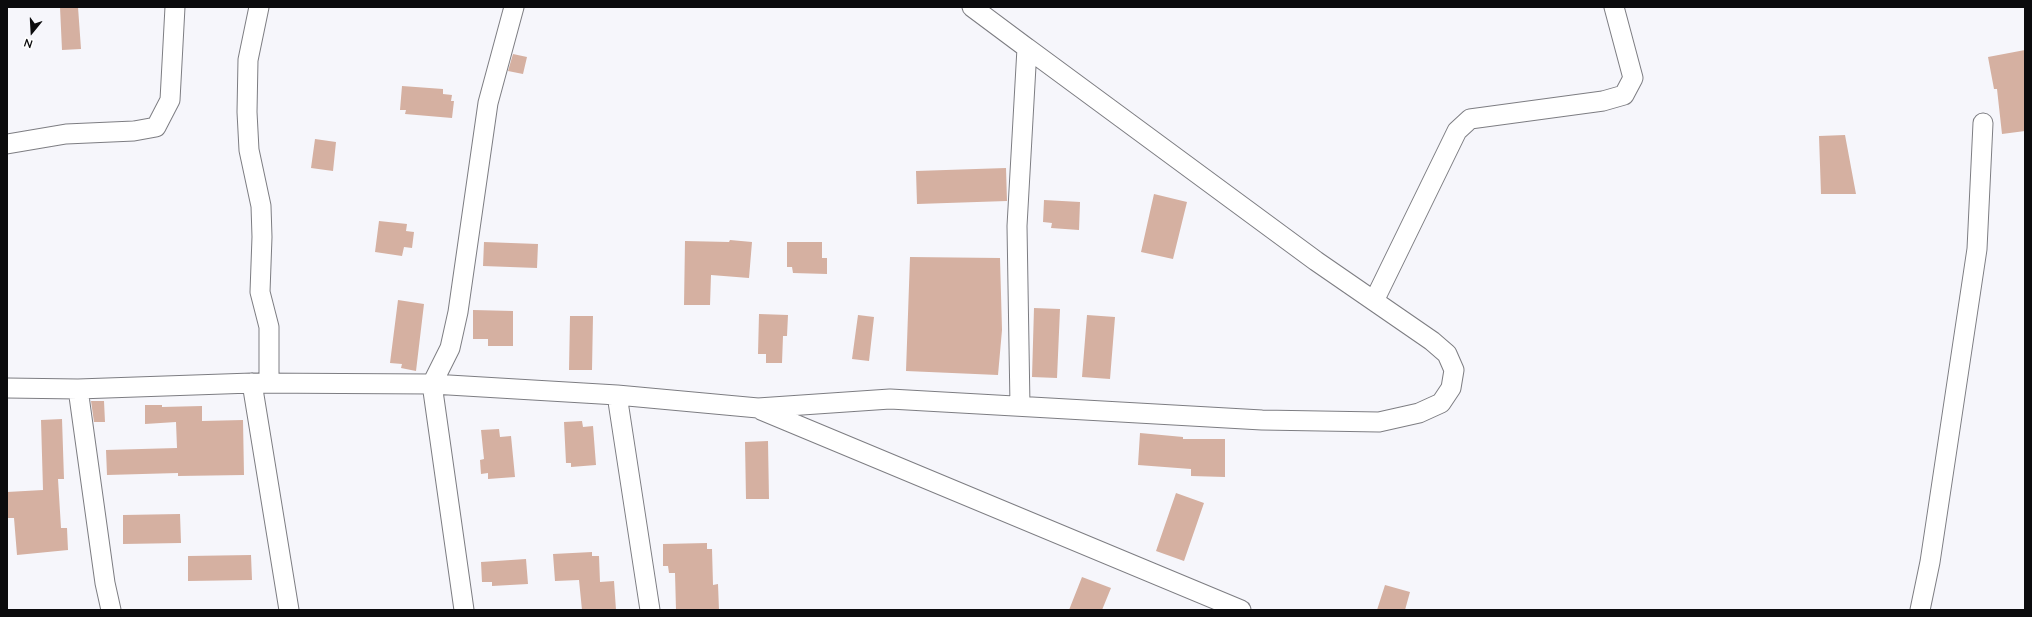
<!DOCTYPE html>
<style>
body{margin:0}
#map{position:relative;width:2032px;height:617px;overflow:hidden;background:#f6f6fb;font-family:Lato,sans-serif}
canvas{display:block}
.frame{position:absolute;inset:0;border:8px solid #0b0b0d;pointer-events:none}
.north{position:absolute;left:12px;top:12px;width:40px;height:40px;-webkit-text-stroke:3px #fff;paint-order:stroke;rotate:198deg;font-size:11px;font-weight:700;line-height:16px;text-align:center;color:#0b0b0d}
.north::after{content:'';display:block;margin:auto;width:14px;height:18px;background:#0b0b0d;clip-path:polygon(50% 0,100% 100%,50% 72%,0 100%)}
</style>
<div id="map">
<canvas width="2032" height="617"></canvas>
<div class="frame"></div>
<div class="north">N</div>
</div>
<script>
const context = document.querySelector('canvas').getContext('2d');
context.lineJoin = 'round';
function paint(path, color) { context.fillStyle = color; context.fill(path, 'evenodd'); }
const shape = rows => new Path2D(rows.map(r => 'M' + r).join(''));
function trace(path, color, width, dash) { context.strokeStyle = color; context.lineWidth = width; context.lineCap = dash ? 'butt' : 'round'; context.setLineDash(dash || []); context.stroke(path); }
const building = shape([
 [60,7,78,7,81,49,62,50],
 [2025,50,2025,131,2002,134,1997,89,1994,89,1988,57],
 [513,54,527,57,523,74,508,71],
 [402,86,443,89,443,94,452,95,451,101,454,101,452,118,405,114,406,110,400,110],
 [1845,135,1856,194,1821,194,1819,136],
 [315,139,336,142,333,171,311,168],
 [1006,168,1007,201,917,204,916,171],
 [1154,194,1187,202,1173,259,1141,252],
 [1044,200,1080,202,1079,230,1051,228,1052,223,1043,222],
 [379,221,407,224,406,231,414,232,412,248,404,247,402,256,375,252],
 [730,240,752,242,749,278,711,275,710,305,684,305,685,241,729,242],
 [484,242,538,244,537,268,483,266],
 [787,242,822,242,822,258,827,258,827,274,793,273,792,267,787,267],
 [910,257,1000,258,1002,330,998,375,906,371],
 [398,300,424,304,416,371,401,368,402,364,390,363],
 [1034,308,1060,309,1057,378,1032,377],
 [473,310,513,311,513,346,488,346,488,339,473,339],
 [759,314,788,315,787,336,783,336,782,363,766,363,766,354,758,354],
 [858,315,874,317,869,361,852,359],
 [1087,315,1115,317,1110,379,1082,377],
 [570,316,593,316,592,370,569,370],
 [91,401,104,401,105,422,94,422],
 [145,405,162,405,162,407,202,406,202,421,243,420,244,475,178,476,178,473,107,475,106,450,177,448,176,422,145,424],
 [62,419,64,479,58,479,61,528,67,528,68,550,17,555,14,518,8,518,7,492,43,490,41,420],
 [582,421,583,427,593,426,596,465,571,467,571,463,566,463,564,422],
 [499,429,500,437,511,436,515,477,488,479,488,473,481,474,480,460,484,459,481,430],
 [1140,433,1183,437,1183,439,1225,439,1225,477,1191,476,1191,469,1138,465],
 [768,441,769,499,746,499,745,442],
 [1176,493,1204,503,1184,561,1156,551],
 [180,514,181,543,123,544,123,515],
 [707,543,707,549,712,549,713,585,718,584,719,610,676,610,675,573,669,573,668,566,663,566,663,544],
 [592,552,592,556,599,556,600,582,614,581,616,610,582,610,579,580,555,581,553,554],
 [251,555,252,580,188,581,188,556],
 [526,559,528,584,492,586,492,582,482,582,481,562],
 [1082,577,1111,588,1102,610,1069,610],
 [1385,585,1410,592,1405,610,1377,610]
]);
const minor = shape([
 [259,7,248,60,247,112,249,150,261,206,262,237,260,292,269,327,269,383],
 [972,7,1027,48,1017,226,1020,406],
 [7,144,66,134,134,131,156,127,170,100,175,7],
 [1374,301,1457,131,1470,119,1603,101,1624,95,1633,78,1614,7],
 [252,383,289,610],
 [7,388,78,389,252,383,432,384,617,395,758,408,890,399,1262,420,1379,422,1419,413,1441,403,1451,388,1454,370,1447,354,1432,341,1316,261,1027,48],
 [78,389,105,583,111,610],
 [617,395,650,610],
 [761,410,1241,610],
 [464,610,432,384,450,348,458,312,488,103,514,7],
 [1920,610,1930,562,1977,249,1983,123]
]);
paint(building, '#d5b0a1');
trace(minor, '#7d7d82', 21);
trace(minor, '#fff', 19);
</script>
